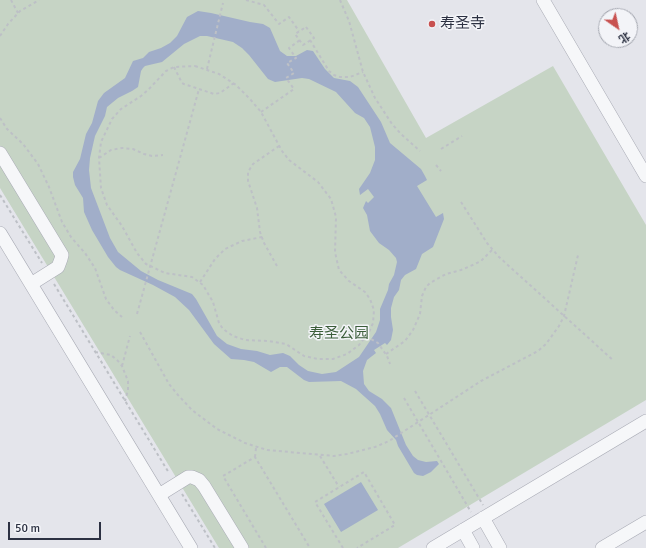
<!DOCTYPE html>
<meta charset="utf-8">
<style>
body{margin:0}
#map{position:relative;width:646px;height:548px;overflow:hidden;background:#e4e5eb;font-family:Signika,"Noto Sans SC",sans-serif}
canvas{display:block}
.north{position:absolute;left:598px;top:8px;width:40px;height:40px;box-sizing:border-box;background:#f3f4f8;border:1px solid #a3a6af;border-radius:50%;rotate:146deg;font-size:11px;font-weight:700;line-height:16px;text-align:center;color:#2c3142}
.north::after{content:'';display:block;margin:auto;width:14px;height:18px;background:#c85150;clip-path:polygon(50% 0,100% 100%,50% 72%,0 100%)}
.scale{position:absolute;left:8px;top:522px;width:93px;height:18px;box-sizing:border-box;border:2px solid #2c3142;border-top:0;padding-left:5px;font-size:12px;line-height:14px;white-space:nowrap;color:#2c3142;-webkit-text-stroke:3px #f3f4f8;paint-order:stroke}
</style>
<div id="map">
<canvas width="646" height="548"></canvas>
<div class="north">北</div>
<div class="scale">50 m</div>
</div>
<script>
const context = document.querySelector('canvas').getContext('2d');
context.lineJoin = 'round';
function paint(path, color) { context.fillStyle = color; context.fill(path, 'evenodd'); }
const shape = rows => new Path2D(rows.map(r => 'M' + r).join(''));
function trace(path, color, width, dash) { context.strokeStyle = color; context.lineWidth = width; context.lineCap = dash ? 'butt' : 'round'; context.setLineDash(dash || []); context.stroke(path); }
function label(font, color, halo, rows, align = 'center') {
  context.font = font + ' Signika,"Noto Sans SC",sans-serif'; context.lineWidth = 3; context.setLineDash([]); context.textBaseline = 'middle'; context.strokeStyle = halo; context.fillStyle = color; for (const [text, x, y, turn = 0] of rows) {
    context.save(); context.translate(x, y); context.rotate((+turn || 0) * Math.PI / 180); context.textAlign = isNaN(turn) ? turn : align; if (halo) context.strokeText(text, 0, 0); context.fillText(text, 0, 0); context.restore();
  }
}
const green = shape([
 [0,0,347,0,426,138,553,66,646,225,646,400,398,548,219,548,0,188]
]);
const water = shape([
 [198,11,211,13,250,22,263,24,270,28,280,51,287,56,296,56,307,50,313,51,325,69,334,78,350,81,358,87,381,122,390,143,421,169,425,176,427,180,417,186,436,217,443,213,444,219,433,247,422,254,416,269,405,275,401,280,399,290,394,297,391,308,391,317,393,330,391,340,387,345,385,343,374,350,376,353,367,360,363,371,364,384,369,391,382,399,391,408,406,445,413,456,418,460,426,462,437,461,439,464,431,472,423,476,417,475,414,473,398,446,396,440,387,430,380,414,375,406,356,389,341,381,309,382,304,380,287,367,280,367,271,372,254,362,244,360,231,359,214,344,189,310,175,297,153,285,120,270,116,267,108,257,92,230,84,212,83,198,75,185,73,177,73,172,80,159,86,134,92,123,98,101,104,93,125,78,133,61,143,58,149,52,161,48,170,43,177,36,187,17],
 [200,36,207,36,233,42,242,48,249,55,268,79,275,82,302,78,309,79,336,92,355,113,364,118,370,127,375,147,375,160,370,173,359,189,360,195,368,189,374,197,368,203,366,201,363,208,367,215,370,231,379,243,389,250,396,258,397,262,394,275,389,284,388,290,380,309,380,320,376,332,359,357,336,372,322,374,308,371,299,365,290,356,283,353,270,355,257,351,241,349,227,344,217,336,196,299,192,294,158,280,141,271,118,252,110,238,91,188,89,170,90,158,95,136,105,116,107,107,118,98,132,91,138,87,141,71,143,68,145,66,162,62,184,44],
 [361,482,378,510,341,532,324,504]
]);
const path = shape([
 [11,0,18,13],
 [246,0,264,5,279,24,289,17,299,31],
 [340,0,349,21,363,72,375,98,392,124,401,134,420,151],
 [306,27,314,38,303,45,295,34,306,27],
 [0,36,8,24,20,11,39,0],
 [310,40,329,71,334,75,340,77,350,77,363,72],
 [195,66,219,74,236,85,250,99,261,112,282,151,289,160,318,182,331,199,336,217,335,252,339,270,349,281,365,292,370,299,374,310,373,323,369,332,359,345,347,354,333,359,318,359,304,356,286,344,268,341,245,340,233,336,223,329,219,323,213,302,203,285,192,277,165,273,146,264,137,253,122,226,107,205,101,188,99,158,101,142,112,119,121,109,141,96,148,90,166,71,174,67,195,66],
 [174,67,182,83,184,84,214,94,220,93,234,83],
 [207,69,223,3],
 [261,112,294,89,286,78,294,73,287,63,296,58,289,48,300,40],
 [0,118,7,129,23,144,38,164,49,187,62,222,71,237,85,253,95,268,106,299,114,310,122,317],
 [441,149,462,136],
 [99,158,111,150,122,148,133,149,144,154,152,156,163,155],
 [436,165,441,171],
 [0,195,42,263],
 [461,202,487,243,499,257,614,361],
 [277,266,264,243,260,232,257,208,248,181,248,172,253,164,279,146],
 [200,282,215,259,225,249,242,241,262,237],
 [54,284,169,473],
 [137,314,199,89],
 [140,332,169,384,178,395,192,410,217,429,245,443,267,450,334,456,347,454,375,447,389,441,481,381,538,351,546,344,559,326,564,316,578,255],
 [366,336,378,343,387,356,390,364],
 [95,352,111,355,118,361,122,366,128,381,128,390,125,401],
 [386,354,405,341,413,330,420,314,422,296,426,287,430,283,446,274,461,270,475,264,481,261,492,250],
 [122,366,130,336],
 [415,391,483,505],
 [404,398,471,512],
 [320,456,339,487],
 [255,457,256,448],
 [182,494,215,548],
 [266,548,223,476,255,457,310,548],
 [343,548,315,502,364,472,395,525,357,548]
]);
const minor = shape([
 [543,0,646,176],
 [0,153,62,255,61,259,58,267,31,284],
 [0,233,191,548],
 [159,495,188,477,192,477,199,480,204,486,242,548],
 [483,518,500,548],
 [463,530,473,548],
 [433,548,646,421],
 [602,548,646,522]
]);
const markers = [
 [432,24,4,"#c85150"]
];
const poiNames = [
 ["寿圣寺",440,24]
];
const parkNames = [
 ["寿圣公园",339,334]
];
paint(green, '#c6d4c5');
paint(water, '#a1aec9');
trace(minor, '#a9abb5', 14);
trace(path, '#bdc0c6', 2, [3, 3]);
trace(minor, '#f6f7f9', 13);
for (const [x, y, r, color] of markers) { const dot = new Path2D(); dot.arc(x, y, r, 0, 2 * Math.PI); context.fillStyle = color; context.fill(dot); trace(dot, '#f3f4f8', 1.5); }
label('15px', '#2c3142', '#f3f4f8', poiNames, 'left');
label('15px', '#3b5d3a', '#f3f4f8', parkNames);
</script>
